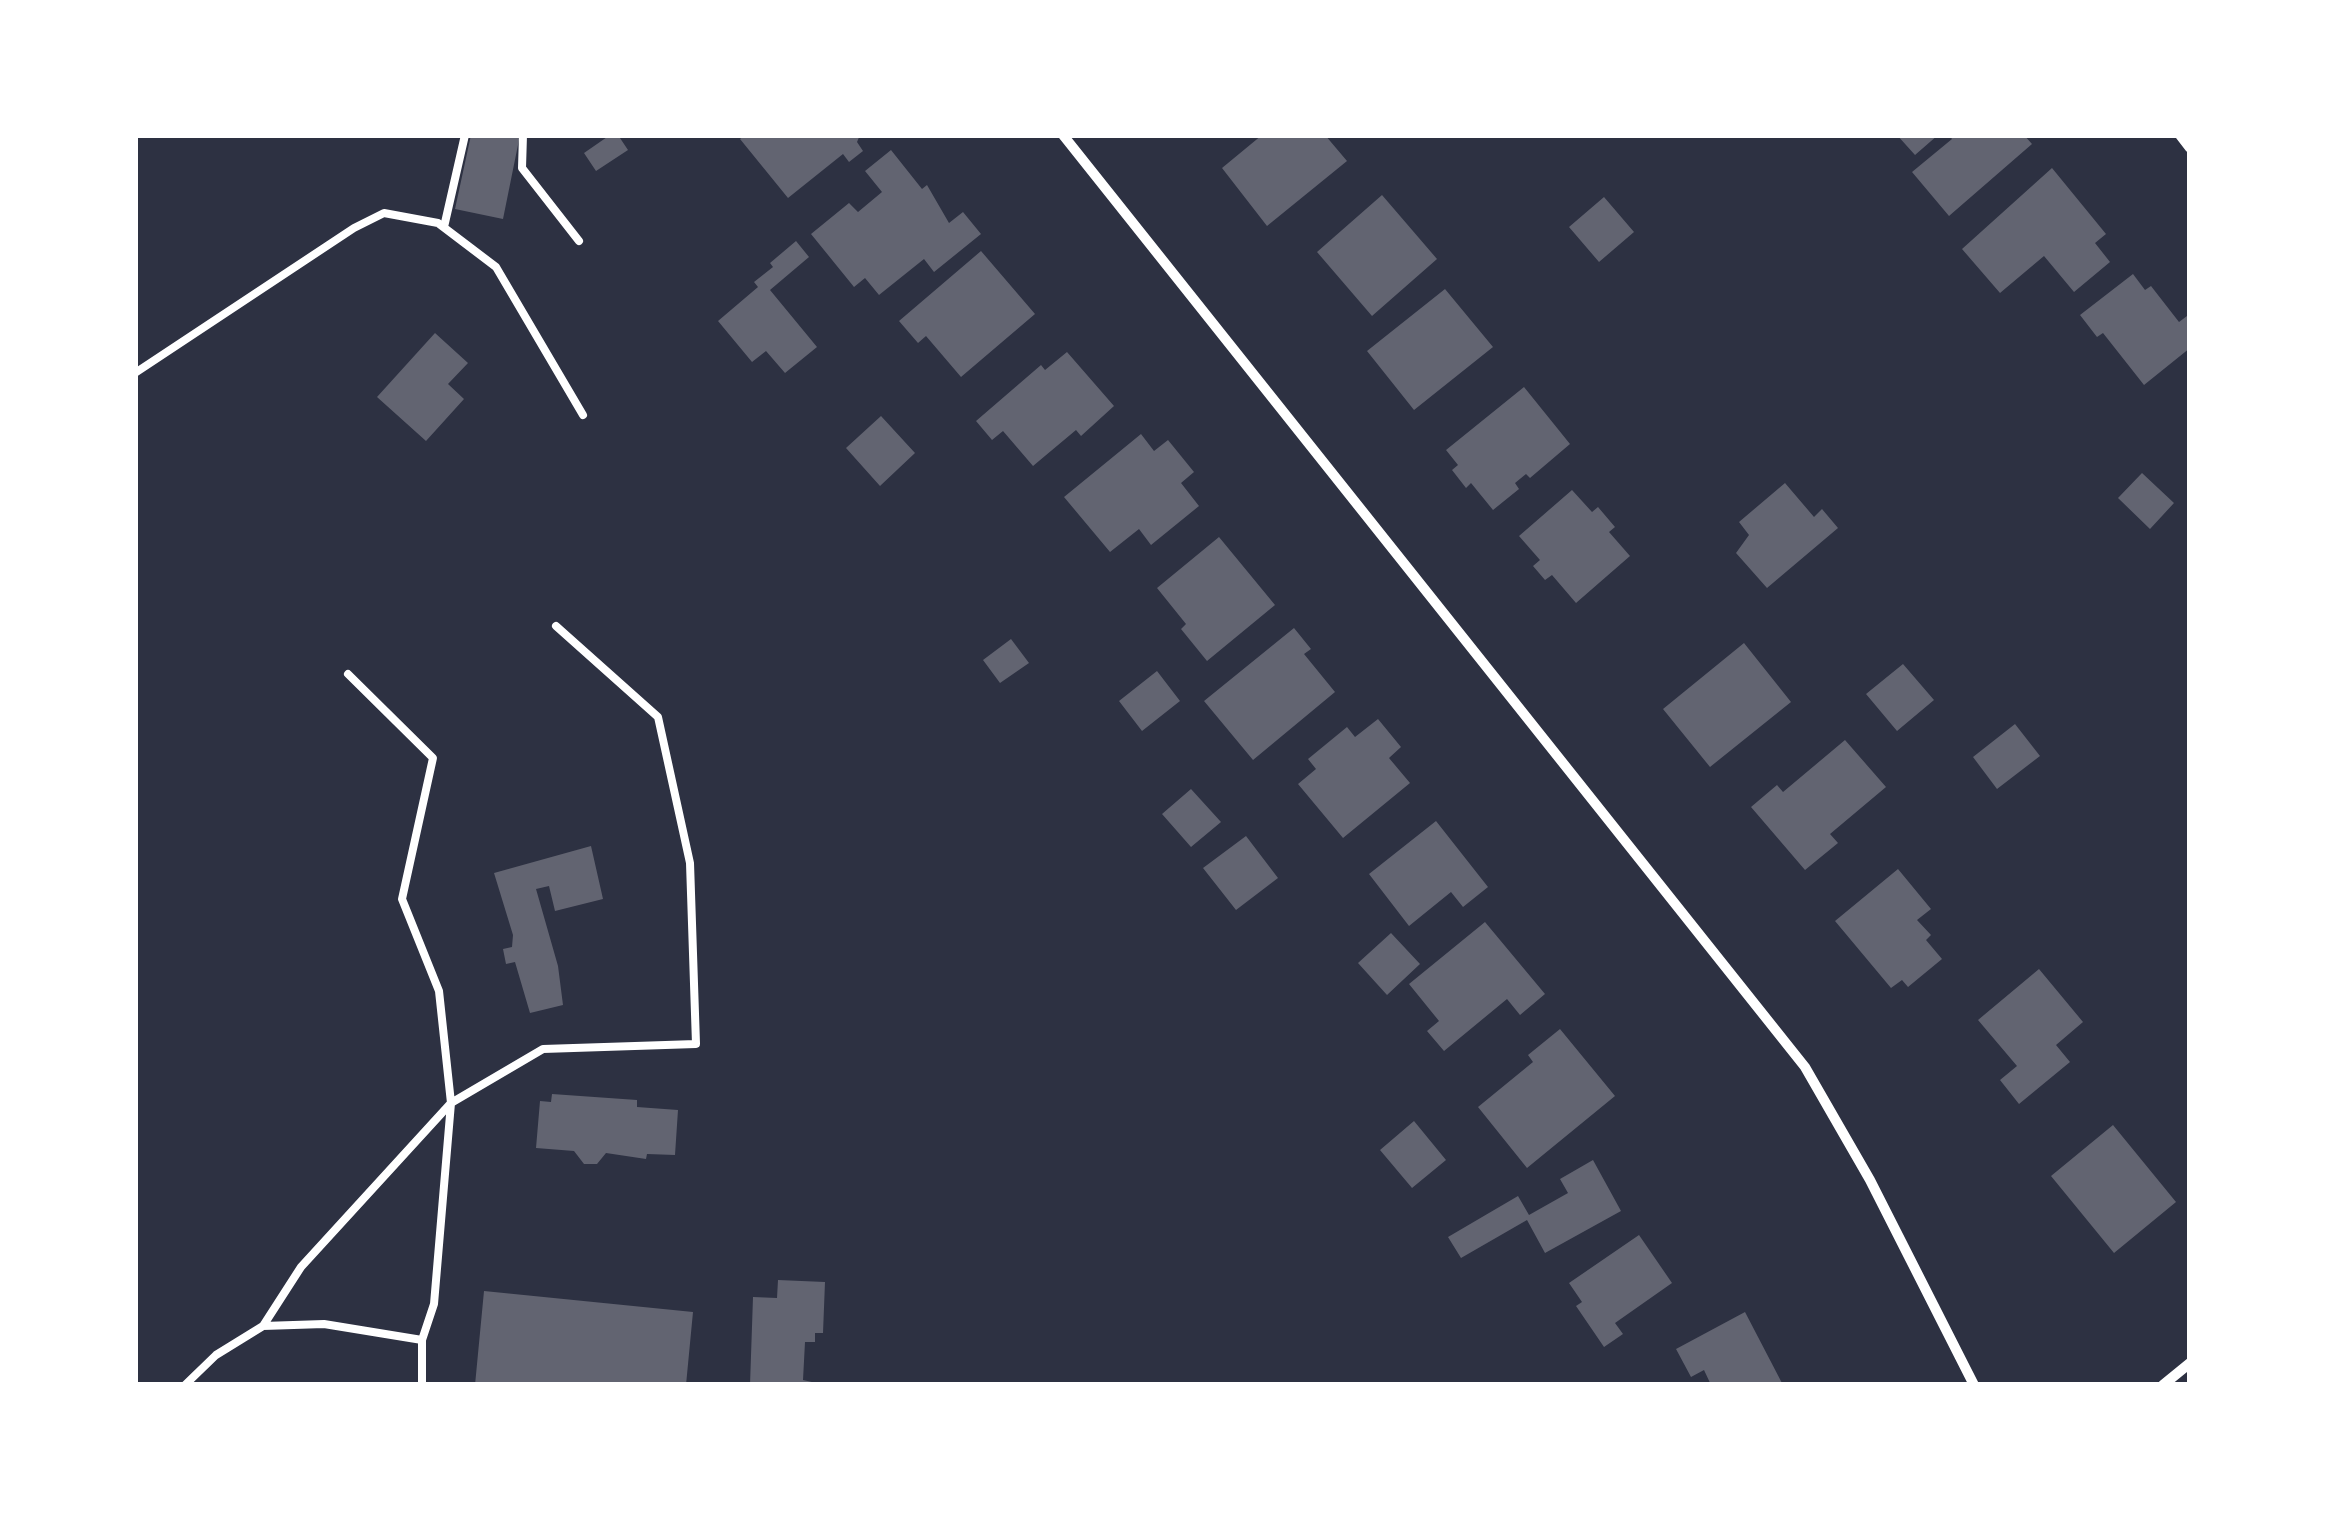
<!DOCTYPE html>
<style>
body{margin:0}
#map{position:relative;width:2325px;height:1520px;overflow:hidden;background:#2d3142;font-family:Ubuntu,sans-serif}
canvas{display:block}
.frame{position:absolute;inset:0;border:138px solid #fff;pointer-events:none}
</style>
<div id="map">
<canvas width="2325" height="1520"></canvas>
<div class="frame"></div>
</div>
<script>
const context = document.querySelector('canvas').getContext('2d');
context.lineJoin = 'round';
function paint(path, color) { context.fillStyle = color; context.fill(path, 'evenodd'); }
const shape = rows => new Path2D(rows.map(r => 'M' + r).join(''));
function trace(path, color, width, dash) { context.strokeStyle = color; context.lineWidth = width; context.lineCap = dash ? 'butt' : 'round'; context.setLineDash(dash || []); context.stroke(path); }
const building = shape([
 [471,135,520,135,503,219,455,209],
 [610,135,618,135,628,150,596,171,584,153],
 [745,135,860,135,857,142,863,151,849,162,843,154,788,198,740,139],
 [1262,135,1325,135,1347,161,1267,226,1222,168],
 [1897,135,1938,135,1915,155],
 [1949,135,2024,135,2032,144,1949,216,1912,172,1952,139],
 [891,150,922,189,927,185,949,223,963,212,981,234,934,272,924,259,879,295,865,278,854,287,811,234,849,203,858,212,882,192,865,171],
 [2052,168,2106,234,2095,243,2110,262,2074,292,2044,256,2000,293,1962,249],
 [1382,195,1437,259,1372,316,1317,252],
 [1604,197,1634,232,1599,262,1569,227],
 [796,241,809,257,770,290,817,347,785,373,766,351,752,362,718,321,758,287,754,282,773,267,770,263],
 [981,251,1035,314,961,377,926,336,918,343,899,321],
 [2133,274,2145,290,2151,286,2179,322,2187,316,2190,320,2190,348,2144,385,2103,333,2097,337,2080,315],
 [1445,289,1493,347,1414,410,1367,351],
 [435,333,468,363,448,384,464,399,426,441,377,397],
 [1067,352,1114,406,1081,436,1076,430,1033,466,1003,431,992,440,976,421,1041,365,1045,370],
 [1524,387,1570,444,1530,478,1526,474,1515,483,1519,489,1493,510,1471,483,1466,488,1452,470,1458,465,1446,450],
 [881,416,915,453,880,486,846,448],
 [1141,434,1154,451,1168,440,1194,472,1181,483,1199,506,1151,545,1139,529,1110,552,1064,497],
 [2142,473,2174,503,2150,529,2118,498],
 [1785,483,1814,517,1822,509,1838,528,1767,588,1736,553,1749,535,1739,522],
 [1572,490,1592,512,1598,507,1615,527,1609,532,1630,556,1576,603,1552,575,1545,580,1533,566,1540,560,1519,536],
 [1219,537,1275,605,1207,661,1181,629,1186,624,1157,588],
 [1294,628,1311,649,1304,654,1335,692,1253,760,1204,701],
 [1011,639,1029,663,1000,683,983,660],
 [1744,643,1791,702,1710,767,1663,709],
 [1903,664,1934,700,1897,731,1866,694],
 [1157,671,1180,701,1142,731,1119,701],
 [1378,719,1401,747,1389,758,1410,783,1343,838,1298,784,1316,769,1308,759,1347,727,1355,737],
 [2015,724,2040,756,1997,789,1973,757],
 [1845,740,1886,787,1830,834,1838,843,1805,870,1751,807,1777,785,1783,792],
 [1191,789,1221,822,1191,847,1162,814],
 [1436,821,1488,887,1463,907,1451,892,1409,926,1369,874],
 [1246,836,1278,878,1236,910,1203,868],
 [591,846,603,899,555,911,549,886,536,889,558,966,563,1005,530,1013,515,962,506,964,503,949,512,947,513,935,494,873],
 [1898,869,1931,909,1917,920,1931,935,1926,940,1942,959,1908,987,1902,980,1891,988,1835,921],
 [1485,922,1545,994,1520,1015,1507,999,1444,1051,1427,1031,1439,1021,1409,984],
 [1391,933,1420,964,1387,995,1358,963],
 [2039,969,2083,1022,2056,1045,2070,1062,2019,1104,2000,1080,2017,1066,1978,1020],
 [1560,1029,1615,1096,1527,1168,1478,1107,1533,1062,1528,1055],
 [552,1094,637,1100,637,1107,678,1110,675,1155,647,1154,646,1159,606,1153,597,1164,584,1164,574,1151,536,1148,540,1101,551,1102],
 [1414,1121,1446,1160,1412,1188,1380,1150],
 [2113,1125,2176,1202,2114,1253,2051,1176],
 [1593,1160,1621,1211,1545,1253,1527,1220,1461,1258,1448,1237,1518,1196,1529,1215,1568,1193,1560,1179],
 [1639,1235,1672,1283,1615,1323,1623,1334,1604,1347,1576,1306,1582,1302,1569,1283],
 [778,1280,825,1282,823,1333,815,1333,815,1342,805,1342,803,1380,825,1385,750,1385,753,1297,777,1298],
 [484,1291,693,1312,686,1385,475,1385],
 [1745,1312,1783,1385,1711,1385,1704,1370,1691,1377,1676,1349]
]);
const service = shape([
 [523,135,522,168,579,241],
 [444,227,465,135],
 [135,373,354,228,384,213,438,223,496,267,583,415],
 [263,1326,301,1267,451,1103,439,991,402,899,433,758,348,674],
 [185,1385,216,1355,263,1326,324,1324,422,1340],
 [422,1385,422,1340,434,1304,451,1103,543,1049,696,1044,690,863,658,717,556,626]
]);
const minor = shape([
 [1063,135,1805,1067,1870,1180,1974,1385],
 [2180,135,2190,148],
 [2163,1385,2190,1363]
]);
paint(building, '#626471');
trace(service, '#fff', 8);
trace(minor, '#fff', 10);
</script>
